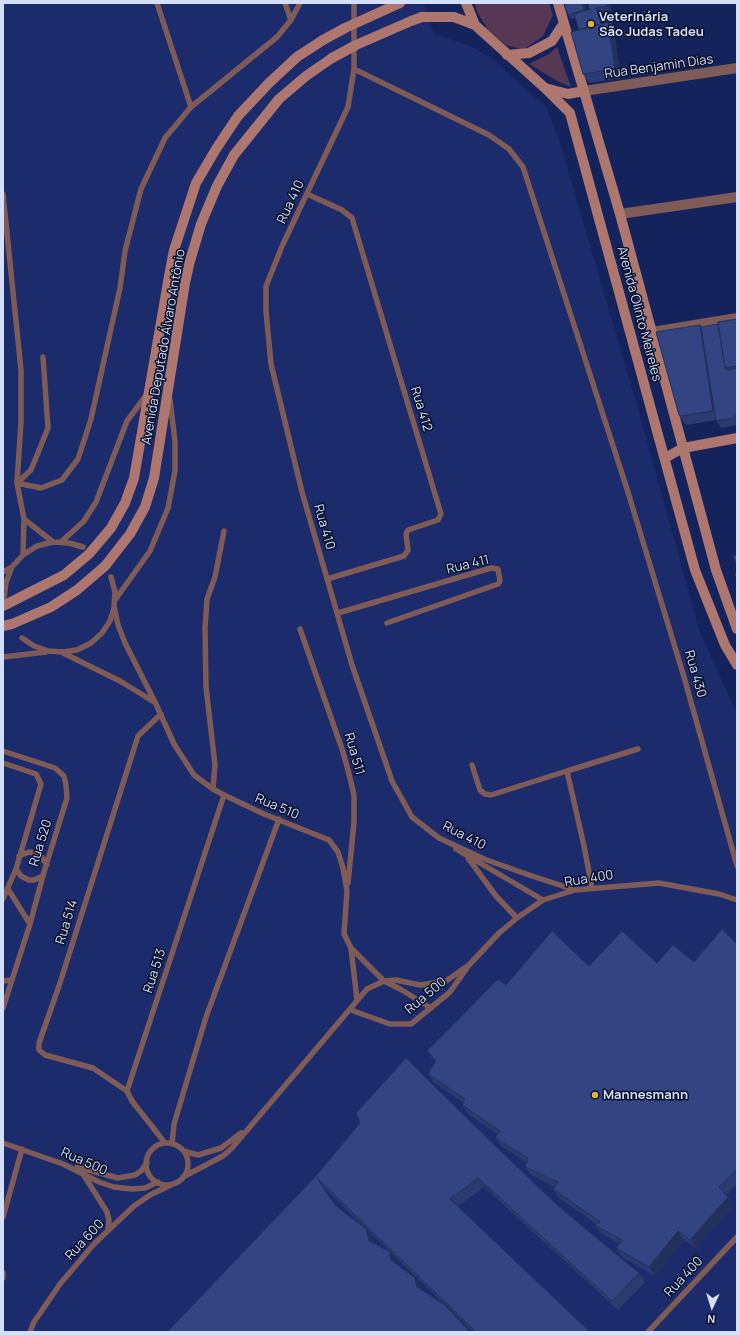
<!DOCTYPE html>
<meta charset="utf-8">
<style>
body{margin:0}
#map{position:relative;width:740px;height:1335px;overflow:hidden;background:#14235c;font-family:Manrope,sans-serif}
canvas{display:block}
.frame{position:absolute;inset:0;border:4px solid #d4dffc;pointer-events:none}
.north{position:absolute;left:692px;top:1287px;width:40px;height:40px;-webkit-text-stroke:3px #091029;paint-order:stroke;rotate:184deg;font-size:11px;font-weight:700;line-height:16px;text-align:center;color:#d4dffc}
.north::after{content:'';display:block;margin:auto;width:14px;height:18px;background:#d4dffc;clip-path:polygon(50% 0,100% 100%,50% 72%,0 100%)}
</style>
<div id="map">
<canvas width="740" height="1335"></canvas>
<div class="frame"></div>
<div class="north">N</div>
</div>
<script>
const context = document.querySelector('canvas').getContext('2d');
context.lineJoin = 'round';
function paint(path, color) { context.fillStyle = color; context.fill(path, 'evenodd'); }
const shape = rows => new Path2D(rows.map(r => 'M' + r).join(''));
function trace(path, color, width, dash) { context.strokeStyle = color; context.lineWidth = width; context.lineCap = dash ? 'butt' : 'round'; context.setLineDash(dash || []); context.stroke(path); }
function label(font, color, halo, rows, align = 'center') {
  context.font = font + ' Manrope,sans-serif'; context.lineWidth = 3; context.setLineDash([]); context.textBaseline = 'middle'; context.strokeStyle = halo; context.fillStyle = color; for (const [text, x, y, turn = 0] of rows) {
    context.save(); context.translate(x, y); context.rotate((+turn || 0) * Math.PI / 180); context.textAlign = isNaN(turn) ? turn : align; if (halo) context.strokeText(text, 0, 0); context.fillText(text, 0, 0); context.restore();
  }
}
const built = shape([
 [3,3,424,3,434,34,471,46,494,60,547,108,561,146,642,423,700,633,737,713,737,1332,3,1332]
]);
const green = shape([
 [475,3,549,3,553,15,543,36,523,50,506,45,489,31,477,12],
 [557,47,571,87,557,81,529,64,549,54]
]);
const path = shape([
 [736,574,737,576]
]);
const service = shape([
 [157,3,191,107],
 [285,3,291,20],
 [354,3,354,69,348,107,283,244,266,286,266,311,271,364,302,492,352,665,392,781,412,817,439,838,484,859,532,876,575,890],
 [354,69,489,135,509,149,523,167,627,489,684,677,737,866],
 [3,194,21,370,21,422,17,483,24,519,23,555],
 [307,194,342,210,352,218,441,514,438,520,408,530,406,534,408,550,404,556,327,579],
 [17,483,41,488,62,480,78,459,91,419,120,288,125,251,141,189,165,138,191,107,277,37,291,20,300,3],
 [17,483,31,470,48,428,43,357],
 [24,519,53,542],
 [61,542,84,521,96,502,127,421,147,394],
 [3,572,12,567],
 [111,577,115,592,114,606,118,625,125,643,155,702,174,744,194,775,213,789,224,795,264,814,329,840,338,852,343,868,347,891,344,934,351,948,384,981,400,989,431,1008],
 [4,599,6,582,12,567,23,555,37,546,53,542,69,543,83,547],
 [115,600,150,551,168,508,175,471,175,442,170,399],
 [338,613,491,568,498,569,500,581,498,584,387,623],
 [300,629,342,749,348,770,354,795,354,822,348,883],
 [22,638,34,646,48,651,63,652,77,650,91,643,102,633,110,621,114,608],
 [63,653,120,681,154,702],
 [3,657,46,652],
 [3,751,55,768,64,776,66,785,67,798,44,872,30,924,3,1008],
 [3,763,36,774,41,784,16,869,3,899],
 [472,765,480,790,485,794,491,795,567,771,584,846,592,888],
 [567,771,638,749],
 [213,789,215,765,206,687,205,628,207,599,215,577,224,531],
 [456,849,543,900],
 [19,856,29,852,37,853,41,856,47,865],
 [468,858,496,896,517,918],
 [16,869,21,876,29,880,34,880,43,876],
 [8,889,30,924],
 [351,948,357,1000],
 [3,981,12,980],
 [350,1009,356,1012,390,1024,411,1024,450,992,469,965,499,933,517,918,543,900,575,890,659,883,719,894,737,900],
 [127,1091,93,1068,45,1055,39,1050,39,1043,59,986,138,736,161,714],
 [3,1143,63,1164,99,1182,114,1187,132,1189,145,1188,158,1182],
 [165,1143,132,1101,127,1091,224,795],
 '146 1164a21 21 0 1 1 42 0a21 21 0 1 1-42 0Z',
 [172,1144,174,1124,206,1017,279,819],
 [184,1151,198,1155,221,1148,241,1133],
 [77,1167,118,1178,135,1175,141,1171,147,1163],
 [83,1174,107,1212,109,1220,108,1230],
 [183,1177,223,1156,232,1148,367,989,384,981,396,980,420,985,446,981,466,967],
 [3,1217,22,1149],
 [3,1273,3,1278],
 [30,1332,34,1322,60,1284,94,1244,134,1206,150,1195,175,1183],
 [648,1332,737,1237]
]);
const minor = shape([
 [584,91,737,68],
 [620,214,737,197],
 [652,332,737,318]
]);
const secondary = shape([
 [466,3,475,25,545,88,570,113,695,570,725,645,737,665],
 [558,3,620,214,716,570,737,629],
 [422,17,454,17,475,25],
 [507,55,529,53,552,41,564,23],
 [545,88,568,94,584,91],
 [665,458,683,448,737,438],
 [3,606,64,575,89,554,111,528,125,503,134,478,169,276,174,250,196,183,216,149,238,116,269,83,297,57,323,40],
 [3,626,12,624,51,607,77,590,105,566,130,534,145,507,154,478,185,283,190,261,201,224,217,186,234,155,279,99,306,76,332,58]
]);
const secondaryBridge = shape([
 [323,40,345,28,400,3],
 [332,58,356,45,411,21,422,17]
]);
const wall = shape([
 [585,3,586,11,590,10,589,9,610,3,621,78,589,83,583,74,579,30,575,18,571,19,568,15],
 [604,12,606,23,602,23,599,13],
 [737,319,737,425,721,428,716,420,687,425,685,424,679,415,700,325,701,327,718,324],
 [737,944,737,1184,726,1195,734,1205,696,1248,684,1240,655,1276,622,1257,616,1248,619,1244,601,1233,594,1225,596,1224,559,1198,553,1189,555,1187,531,1175,525,1167,526,1162,501,1146,495,1138,497,1134,468,1114,462,1105,463,1102,434,1083,428,1074,435,1062,427,1051,506,985,589,966,657,963,694,962],
 [479,1130,557,1205,639,1273,645,1282,618,1310,484,1187,458,1206,590,1332,473,1332,323,1187,336,1205,372,1238,374,1243,389,1251,395,1260,396,1263,422,1286,167,1332,315,1177]
]);
const shadedWall = shape([
 [582,3,585,3,587,14,584,10],
 [607,3,610,3,614,31,612,28,609,9],
 [596,8,599,13,604,29,601,25],
 [608,22,614,31,621,78,615,69],
 [700,325,706,334,720,420,713,411],
 [728,1197,734,1205,696,1248,690,1240],
 [366,1229,372,1238,375,1249,369,1241],
 [678,1231,684,1240,655,1276,649,1267],
 [389,1251,395,1260,397,1268,391,1260],
 [415,1278,422,1286,423,1295,417,1287]
]);
const building = shape([
 [564,3,582,3,584,10,568,15,564,3],
 [588,3,607,3,608,6,596,8,601,24,579,30,574,14,591,9,589,9,588,3],
 [604,9,609,9,612,28,608,22,606,23,604,9],
 [608,22,615,69,583,74,571,32,608,22],
 [737,319,737,366,725,368,718,322,737,319],
 [718,324,725,368,727,370,737,368,737,415,734,415,735,418,716,421,701,327,718,324],
 [700,325,713,411,681,416,679,415,656,332,700,325],
 [737,555,737,565,733,556,737,555],
 [722,929,737,944,737,1169,719,1187,728,1197,690,1240,678,1231,649,1267,616,1248,622,1240,594,1225,600,1222,553,1189,558,1182,525,1167,528,1158,495,1138,500,1131,462,1105,465,1099,428,1074,436,1060,427,1051,498,979,506,985,552,931,589,966,622,931,657,963,673,945,694,962,722,929],
 [406,1058,479,1130,557,1205,639,1273,612,1301,478,1178,450,1199,590,1332,476,1332,317,1178,335,1205,366,1229,369,1241,389,1251,391,1260,415,1278,417,1287,445,1305,470,1332,167,1332,315,1177,360,1123,356,1113,406,1058]
]);
const markers = [
 [591,24,4,"#ddb133"],
 [595,1095,4,"#ddb133"]
];
const poiNames = [
 ["Veterinária",599,17],
 ["São Judas Tadeu",599,32],
 ["Mannesmann",603,1095]
];
const streetNames = [
 ["Rua Benjamin Dias",659,67,-8],
 ["Rua 410",291,202,-65],
 ["Avenida Olinto Meireles",639,314,75],
 ["Avenida Deputado Álvaro Antônio",164,347,-80],
 ["Rua 412",421,409,73],
 ["Rua 410",324,527,74],
 ["Rua 411",468,565,-14],
 ["Rua 430",695,674,74],
 ["Rua 511",354,754,74],
 ["Rua 510",277,807,23],
 ["Rua 410",464,836,27],
 ["Rua 520",41,843,-73],
 ["Rua 400",589,879,-9],
 ["Rua 514",67,922,-73],
 ["Rua 513",155,971,-72],
 ["Rua 500",426,996,-40],
 ["Rua 500",84,1162,24],
 ["Rua 600",85,1240,-47],
 ["Rua 400",684,1277,-47]
];
paint(built, '#1b2b6c');
paint(green, '#563754');
trace(path, '#596796', 2, [4, 2]);
trace(service, '#7e5b56', 5.5);
trace(minor, '#7e5b56', 10);
trace(secondary, '#ad766e', 10);
trace(secondaryBridge, '#ad766e', 10);
paint(wall, '#2b3b70');
paint(shadedWall, '#23305b');
paint(building, '#324582');
trace(building, '#23305b', 1);
for (const [x, y, r, color] of markers) { const dot = new Path2D(); dot.arc(x, y, r, 0, 2 * Math.PI); context.fillStyle = color; context.fill(dot); trace(dot, '#091029', 1.5); }
label('bold 13px', '#d4dffc', '#091029', poiNames, 'left');
label('13px', '#d4dffc', '#091029', streetNames);
</script>
